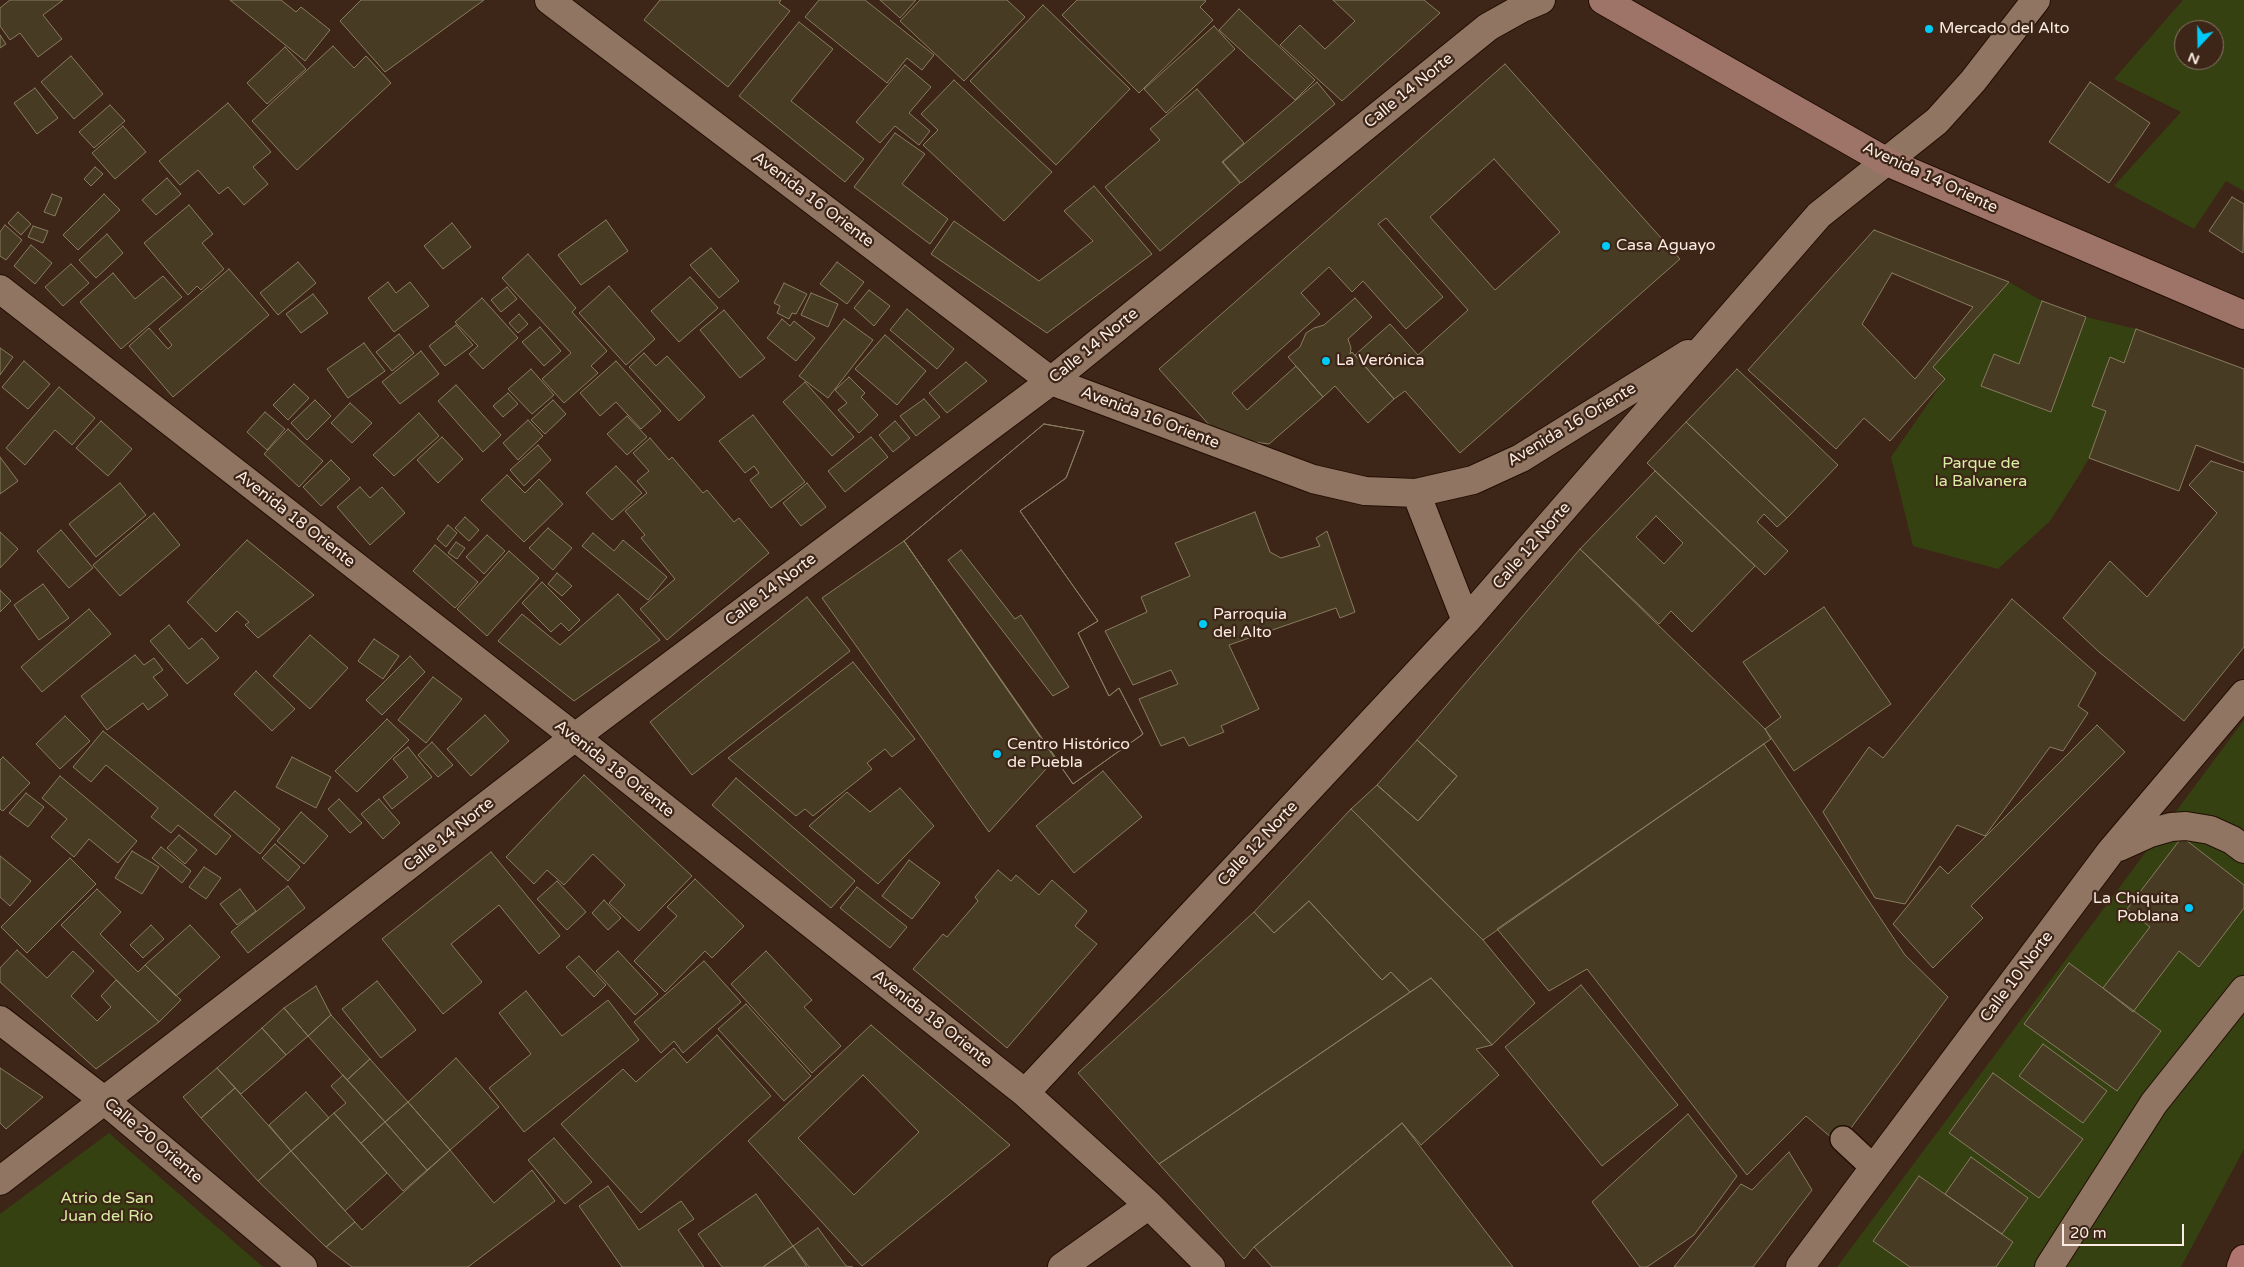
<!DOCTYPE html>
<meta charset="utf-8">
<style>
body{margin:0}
#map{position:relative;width:2244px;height:1267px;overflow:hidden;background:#3d2617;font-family:"Varela Round",sans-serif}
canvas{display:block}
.north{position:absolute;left:2174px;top:20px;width:50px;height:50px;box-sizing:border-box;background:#3d2617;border:1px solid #897568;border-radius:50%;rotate:201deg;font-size:14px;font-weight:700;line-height:20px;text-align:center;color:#fbebe2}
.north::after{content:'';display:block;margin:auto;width:18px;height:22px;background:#00cbf8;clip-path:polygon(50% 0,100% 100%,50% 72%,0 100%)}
.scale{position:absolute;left:2062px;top:1224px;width:122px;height:22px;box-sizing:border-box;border:2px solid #fbebe2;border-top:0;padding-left:6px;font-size:15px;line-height:18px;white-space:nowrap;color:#fbebe2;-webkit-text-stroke:4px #3d2617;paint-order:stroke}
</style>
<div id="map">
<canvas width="2244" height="1267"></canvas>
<div class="north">N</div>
<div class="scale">20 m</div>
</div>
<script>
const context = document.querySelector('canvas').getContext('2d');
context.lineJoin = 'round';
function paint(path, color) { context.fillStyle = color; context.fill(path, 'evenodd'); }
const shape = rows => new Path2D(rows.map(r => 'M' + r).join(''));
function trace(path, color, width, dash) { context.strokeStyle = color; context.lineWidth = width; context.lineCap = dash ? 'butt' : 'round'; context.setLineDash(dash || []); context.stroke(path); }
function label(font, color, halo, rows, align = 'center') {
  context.font = font + ' "Varela Round",sans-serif'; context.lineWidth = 4.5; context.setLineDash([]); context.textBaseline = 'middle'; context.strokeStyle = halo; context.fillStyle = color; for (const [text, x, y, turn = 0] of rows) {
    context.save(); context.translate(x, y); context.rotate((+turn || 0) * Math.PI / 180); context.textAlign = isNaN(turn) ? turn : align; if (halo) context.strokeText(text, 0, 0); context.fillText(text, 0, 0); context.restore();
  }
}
const green = shape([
 [2183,0,2244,0,2244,191,2226,181,2194,229,2114,186,2181,112,2114,79],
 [2184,30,2214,30,2214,60,2184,60],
 [2009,282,2042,301,2019,364,1994,354,1981,386,2050,412,2086,317,2136,329,2089,458,2080,474,2050,521,1998,569,1913,546,1891,457,1945,379,1933,367],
 [2244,720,2244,1149,2181,1267,1837,1267],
 [109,1133,263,1267,0,1267,0,1214]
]);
const building = shape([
 [10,0,63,0,43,15,62,39,38,57,20,33,10,40,0,26,0,8,10,0],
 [230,0,281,0,296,12,301,7,330,30,305,61,230,0],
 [361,0,484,0,385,72,340,21,361,0],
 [660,0,781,0,779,3,790,11,728,87,644,20,660,0],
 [819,0,865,0,934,55,922,70,907,58,887,83,805,17,819,0],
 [880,0,916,0,900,18,880,0],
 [920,0,1007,0,1025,17,964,81,900,21,920,0],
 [1077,0,1204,0,1206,1,1200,7,1213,20,1139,93,1062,15,1077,0],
 [1333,0,1424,0,1440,13,1342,101,1280,45,1300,25,1325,49,1355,21,1333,0],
 [1043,5,1130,89,1056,165,970,81,1043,5],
 [1239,9,1315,80,1295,100,1219,30,1239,9],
 [799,22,833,49,791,101,864,159,845,182,739,96,799,22],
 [1214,26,1235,49,1166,113,1144,89,1214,26],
 [0,35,6,44,0,48,0,35],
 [333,46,354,68,366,56,391,83,297,170,252,121,333,46],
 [285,47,306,69,267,104,247,83,285,47],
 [71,56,103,94,74,119,41,82,71,56],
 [1505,64,1680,259,1460,453,1405,391,1394,399,1355,355,1390,324,1418,355,1468,310,1386,218,1378,224,1443,297,1406,329,1363,281,1352,292,1329,267,1301,293,1320,314,1232,393,1247,410,1296,366,1323,397,1269,444,1220,437,1159,369,1505,64],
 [1494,159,1560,232,1495,290,1430,217,1494,159],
 [905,65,931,87,909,113,930,131,919,145,895,126,880,143,856,122,905,65],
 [954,80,1052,172,1004,221,923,145,938,130,921,114,954,80],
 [1317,82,1335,104,1241,183,1223,162,1317,82],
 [2090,82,2150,123,2109,183,2049,142,2090,82],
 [35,88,58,118,37,134,14,103,35,88],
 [1197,89,1244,143,1222,162,1240,183,1160,251,1105,187,1160,140,1150,129,1197,89],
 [228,103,271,152,253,167,268,184,244,205,228,187,219,194,198,170,180,185,159,161,228,103],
 [110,105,125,121,94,148,79,132,110,105],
 [123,126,146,152,115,179,92,153,123,126],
 [895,133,925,154,902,184,948,219,930,244,854,187,895,133],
 [95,167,103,174,91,186,84,179,95,167],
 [167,178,181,194,156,215,142,200,167,178],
 [1094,186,1152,254,1047,333,931,254,954,221,1039,281,1093,241,1064,211,1094,186],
 [52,194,62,198,55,216,44,212,52,194],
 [104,194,120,210,78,250,63,235,104,194],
 [2232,197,2244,204,2243,253,2209,231,2232,197],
 [189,205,213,234,202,243,224,269,201,290,197,286,188,295,144,243,189,205],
 [18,212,31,224,21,235,8,223,18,212],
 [606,220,628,251,581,285,558,255,606,220],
 [452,223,471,247,443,269,424,246,452,223],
 [5,225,22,240,6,260,0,256,0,232,5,225],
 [33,226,48,231,43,243,28,237,33,226],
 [1874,230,2009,282,1933,367,1945,379,1890,441,1864,418,1836,449,1748,370,1874,230],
 [1892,273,1973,307,1915,379,1862,324,1892,273],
 [107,234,123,253,96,278,79,260,107,234],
 [31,245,52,263,35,284,14,266,31,245],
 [711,248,739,281,719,298,690,265,711,248],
 [528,254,576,308,572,312,607,351,591,366,598,373,564,403,542,379,571,353,502,278,528,254],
 [298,262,316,283,278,315,260,293,298,262],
 [837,262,864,282,847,304,820,284,837,262],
 [71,264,89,283,63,306,45,287,71,264],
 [229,269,269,315,173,397,129,346,149,328,168,349,172,345,159,329,229,269],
 [113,273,135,299,163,276,182,297,121,349,80,302,113,273],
 [690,277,718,308,679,342,651,311,690,277],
 [388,282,396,293,410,282,429,306,394,332,368,298,388,282],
 [784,283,807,294,796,314,792,313,789,319,777,313,780,306,774,303,784,283],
 [609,286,655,339,626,365,579,313,609,286],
 [507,287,517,299,501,312,491,300,507,287],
 [869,290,890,306,874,326,854,308,869,290],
 [811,293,838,304,828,327,801,315,811,293],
 [313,294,328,313,301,333,286,314,313,294],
 [482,298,518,338,483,369,469,354,478,346,455,322,482,298],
 [1355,298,1372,317,1348,339,1351,348,1350,354,1352,352,1394,399,1368,423,1335,386,1323,397,1288,357,1300,347,1306,333,1314,328,1324,325,1355,298],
 [2042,301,2086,317,2051,412,1981,386,1994,354,2019,364,2042,301],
 [907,309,954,349,937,369,890,330,907,309],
 [724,310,765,358,740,378,700,330,724,310],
 [519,314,528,324,518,333,509,323,519,314],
 [782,319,790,326,794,321,815,338,796,361,767,338,782,319],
 [844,319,873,340,828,398,799,376,844,319],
 [456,325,473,345,445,366,429,346,456,325],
 [540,327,561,351,544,366,522,342,540,327],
 [2136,329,2244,369,2244,463,2196,445,2179,491,2089,458,2106,411,2092,406,2110,357,2124,363,2136,329],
 [399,334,414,353,392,371,376,352,399,334],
 [885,335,926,371,897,405,855,369,885,335],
 [364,343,385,371,348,398,327,369,364,343],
 [0,348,13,357,0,375,0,348],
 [421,351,439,374,400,404,382,382,421,351],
 [644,353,656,366,667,356,705,397,679,421,629,367,644,353],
 [24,361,50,384,28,409,2,387,24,361],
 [616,361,661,411,641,429,616,402,600,416,580,393,616,361],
 [966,362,987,381,947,413,929,393,966,362],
 [531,369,554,395,532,414,508,389,531,369],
 [1737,369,1838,465,1787,518,1686,422,1737,369],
 [849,377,865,393,861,397,878,415,859,433,838,410,847,403,835,390,849,377],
 [805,382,854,437,832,456,783,402,805,382],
 [294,384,309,398,288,420,273,405,294,384],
 [456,385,501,435,483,452,438,401,456,385],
 [59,387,95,418,72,445,55,430,25,465,6,448,59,387],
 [508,393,518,404,503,417,493,406,508,393],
 [924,399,940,417,916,436,900,416,924,399],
 [315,400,331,416,307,440,291,423,315,400],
 [553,400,566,414,545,434,531,420,553,400],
 [350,403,372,423,352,443,331,423,350,403],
 [265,412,285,429,267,450,247,432,265,412],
 [419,413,439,436,394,476,373,455,419,413],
 [753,415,805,482,771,508,750,480,759,473,754,466,745,473,719,441,753,415],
 [627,416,647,437,627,455,607,434,627,416],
 [528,420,543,436,518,460,503,443,528,420],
 [101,421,132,449,108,476,76,448,101,421],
 [895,421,910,438,893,452,879,435,895,421],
 [1686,422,1787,518,1777,527,1764,514,1757,522,1788,551,1765,575,1647,463,1686,422],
 [1044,424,1084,431,1066,478,1020,511,1098,621,1078,633,1109,696,1119,688,1143,734,1073,784,904,541,1044,424],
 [961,550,1015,619,1021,615,1069,687,1053,696,948,560,961,550],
 [1044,424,1084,431,1066,478,1020,511,1098,621,1078,633,1109,696,1119,688,1143,734,1073,784,904,541,1044,424],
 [288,429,323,461,299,487,264,454,288,429],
 [442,437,463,459,438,483,417,460,442,437],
 [871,437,888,457,845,492,828,471,871,437],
 [650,438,669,460,672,457,703,493,707,490,734,522,739,518,769,553,667,640,640,609,675,579,641,538,645,535,625,511,647,493,637,481,649,471,633,453,650,438],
 [538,445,551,460,524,486,510,470,538,445],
 [0,457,18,481,0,494,0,457],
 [331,460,350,479,321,506,303,487,331,460],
 [2211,461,2244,472,2244,647,2184,721,2099,652,2063,618,2110,561,2147,597,2217,513,2189,485,2211,461],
 [616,466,642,493,612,520,586,493,616,466],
 [1655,471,1755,566,1692,632,1671,611,1659,624,1580,549,1655,471],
 [1656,516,1683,543,1664,564,1636,537,1656,516],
 [507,475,525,493,539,479,563,504,524,542,481,500,507,475],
 [120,483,146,515,96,557,69,524,120,483],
 [807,483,826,507,801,526,783,503,807,483],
 [360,487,370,498,382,487,405,513,370,545,337,507,360,487],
 [1255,512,1270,552,1281,558,1320,546,1316,538,1327,531,1355,612,1340,618,1336,608,1229,645,1259,709,1221,726,1224,732,1189,746,1184,737,1161,746,1139,699,1178,684,1171,670,1133,685,1105,631,1147,612,1141,597,1190,576,1175,543,1255,512],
 [154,513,180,545,120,596,93,565,154,513],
 [465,517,479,530,469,541,455,528,465,517],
 [448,525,457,533,446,547,437,539,448,525],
 [548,528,572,548,553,570,529,548,548,528],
 [61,530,93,568,69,588,37,551,61,530],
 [0,532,18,549,0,568,0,532],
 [593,533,614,551,623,540,667,577,648,600,582,546,593,533],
 [487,535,505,551,484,574,466,557,487,535],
 [247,540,314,595,258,638,245,625,249,622,237,611,216,632,187,602,247,540],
 [904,541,1056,758,989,832,822,598,904,541],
 [456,542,465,548,457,559,448,553,456,542],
 [435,545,478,582,455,608,413,571,435,545],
 [1580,549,1765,729,1771,739,1483,940,1351,809,1377,785,1418,821,1457,776,1417,740,1580,549],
 [509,551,539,578,487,636,457,609,509,551],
 [557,573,572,586,562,596,548,584,557,573],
 [542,582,580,620,569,631,561,623,551,632,522,603,542,582],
 [43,584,69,618,39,640,14,605,43,584],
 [0,590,11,601,0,612,0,590],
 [618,594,660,640,574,701,498,641,522,614,560,645,618,594],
 [807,597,850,651,692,775,650,722,807,597],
 [2012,599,2096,673,2078,706,2088,713,2063,751,2050,747,1985,836,1957,825,1905,904,1875,898,1823,812,1869,747,1883,758,2012,599],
 [1824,607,1891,704,1794,771,1765,729,1781,717,1743,662,1824,607],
 [89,609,111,634,42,692,21,667,89,609],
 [169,625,189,649,202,638,219,658,187,684,150,641,169,625],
 [310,635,348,668,310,709,273,676,310,635],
 [374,639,399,656,383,679,358,661,374,639],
 [135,655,144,665,154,658,163,670,153,677,168,695,148,710,143,703,107,730,81,696,135,655],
 [410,656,425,672,382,715,366,700,410,656],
 [853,662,915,739,892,757,885,749,867,763,872,769,813,816,805,809,796,816,728,758,853,662],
 [256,671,295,709,272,731,234,694,256,671],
 [433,677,462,699,426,743,398,720,433,677],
 [485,715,509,741,471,776,447,749,485,715],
 [65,716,90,741,60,769,36,744,65,716],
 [387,719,409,740,357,792,335,771,387,719],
 [2097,725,2125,752,1971,906,1983,918,1933,968,1893,924,1940,866,1948,874,2097,725],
 [103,731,231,836,216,855,178,825,171,833,151,817,158,808,106,765,91,782,73,767,103,731],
 [1417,740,1457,776,1418,821,1377,785,1417,740],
 [432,742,453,765,438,777,418,755,432,742],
 [1764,744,1905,955,1948,997,1839,1144,1806,1116,1747,1175,1587,969,1549,991,1497,929,1764,744],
 [408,747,432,777,392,809,383,797,408,777,393,759,408,747],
 [3,757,30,783,3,811,0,809,0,760,3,757],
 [292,757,331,777,316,808,276,787,292,757],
 [1103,771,1142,817,1074,873,1036,826,1103,771],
 [584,775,692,876,639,931,609,903,625,885,593,854,564,885,547,870,534,884,506,857,584,775],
 [60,776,137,841,118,863,89,839,74,857,51,837,67,819,42,798,60,776],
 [736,778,855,881,831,908,712,805,736,778],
 [900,788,934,826,878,884,809,826,847,792,870,812,900,788],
 [235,791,280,829,260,854,214,815,235,791],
 [26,793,44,807,28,827,9,813,26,793],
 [339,799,362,823,350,833,328,809,339,799],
 [379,799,400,823,383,839,361,814,379,799],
 [1351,809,1483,940,1535,1003,1492,1045,1431,978,1410,992,1391,972,1382,980,1309,901,1274,933,1254,912,1351,809],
 [301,812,328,836,304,864,277,841,301,812],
 [179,835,197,850,185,864,167,848,179,835],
 [2182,837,2244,885,2244,908,2199,967,2179,951,2133,1012,2103,988,2150,927,2127,909,2182,837],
 [275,844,300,867,288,881,262,858,275,844],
 [161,847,191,871,182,883,152,858,161,847],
 [132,851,159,867,142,894,115,878,132,851],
 [491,852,560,936,539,954,499,905,451,944,482,982,443,1014,382,939,491,852],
 [0,856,31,881,10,906,0,897,0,856],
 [70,858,96,884,27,953,1,927,70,858],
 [909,860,940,883,912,919,882,896,909,860],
 [204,867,221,878,206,899,189,887,204,867],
 [998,870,1011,881,1016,875,1039,895,1052,880,1087,911,1075,926,1097,944,1007,1048,913,969,943,934,947,937,978,901,975,897,998,870],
 [695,879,744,926,712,958,705,951,665,992,634,961,677,916,667,907,695,879],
 [557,881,586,912,567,930,537,899,557,881],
 [288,886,305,908,248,953,231,932,288,886],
 [857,887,907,927,890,948,840,908,857,887],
 [97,889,121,912,100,934,138,972,145,965,181,1000,159,1022,61,925,97,889],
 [240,889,256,911,237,925,220,904,240,889],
 [604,900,621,918,608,930,592,913,604,900],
 [1309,901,1382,980,1391,972,1410,992,1159,1164,1078,1073,1254,912,1274,933,1309,901],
 [151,925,164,939,143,958,130,945,151,925],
 [190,925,220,957,176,996,145,965,190,925],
 [17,950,47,978,73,951,94,971,71,996,97,1021,111,1007,101,996,116,980,159,1022,96,1069,0,982,0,968,17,950],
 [618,951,658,994,635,1015,596,971,618,951],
 [766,951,812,1000,804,1007,841,1046,812,1073,731,984,766,951],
 [579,956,606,985,594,997,566,967,579,956],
 [704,961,741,1002,683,1053,674,1041,661,1053,634,1022,704,961],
 [2069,963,2161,1031,2117,1091,2024,1024,2069,963],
 [1431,978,1492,1045,1476,1049,1499,1075,1421,1145,1402,1123,1254,1247,1244,1259,1159,1164,1431,978],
 [377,981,416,1030,381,1058,342,1009,377,981],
 [1581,985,1678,1105,1602,1166,1505,1047,1581,985],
 [316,986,331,1015,308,1036,284,1008,316,986],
 [526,991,562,1036,608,1000,639,1040,524,1132,489,1088,531,1054,499,1013,526,991],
 [746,1004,811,1076,784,1101,718,1029,746,1004],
 [284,1008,308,1036,286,1055,262,1028,284,1008],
 [331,1015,370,1059,347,1080,308,1036,331,1015],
 [871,1025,1010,1145,862,1266,748,1141,871,1025],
 [863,1075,919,1132,854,1195,798,1138,863,1075],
 [262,1028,286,1055,241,1094,217,1068,262,1028],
 [717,1035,771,1096,641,1213,561,1124,623,1069,636,1082,674,1048,687,1063,717,1035],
 [2043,1044,2107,1091,2083,1123,2019,1076,2043,1044],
 [456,1058,499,1107,450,1150,408,1102,456,1058],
 [370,1059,408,1102,385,1122,347,1080,370,1059],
 [0,1068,43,1097,6,1129,0,1123,0,1068],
 [217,1068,235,1088,201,1118,183,1097,217,1068],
 [1993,1073,2083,1139,2039,1198,1949,1133,1993,1073],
 [343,1075,385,1122,361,1143,334,1113,346,1103,331,1086,343,1075],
 [235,1088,291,1151,258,1181,201,1118,235,1088],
 [306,1092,329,1118,291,1151,269,1125,306,1092],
 [408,1102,450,1150,427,1170,385,1122,408,1102],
 [334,1113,387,1173,345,1211,291,1151,334,1113],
 [1688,1114,1737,1176,1694,1235,1647,1267,1640,1267,1592,1202,1688,1114],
 [385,1122,427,1170,403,1191,361,1143,385,1122],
 [1402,1123,1513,1267,1272,1267,1254,1247,1402,1123],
 [554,1138,592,1182,565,1204,528,1160,554,1138],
 [450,1150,494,1203,532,1170,555,1201,468,1267,352,1267,326,1247,355,1222,362,1230,450,1150],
 [291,1151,355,1222,326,1247,258,1181,291,1151],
 [1789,1152,1812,1190,1753,1267,1674,1267,1741,1184,1752,1190,1789,1152],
 [1971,1157,2028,1198,2002,1234,1945,1194,1971,1157],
 [1919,1176,2013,1242,1996,1267,1910,1267,1873,1241,1919,1176],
 [608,1186,639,1230,681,1201,694,1219,678,1230,704,1267,622,1267,579,1206,608,1186],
 [756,1194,793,1246,763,1267,722,1267,698,1234,756,1194],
 [818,1228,846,1266,853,1267,809,1267,793,1246,818,1228],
 [793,1246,807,1267,763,1267,793,1246]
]);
const service = shape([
 [1843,1139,1874,1168]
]);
const minor = shape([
 [549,0,1051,381,1313,479,1365,491,1416,493,1473,480,1521,458,1688,354],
 [0,289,575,737,1025,1093,1149,1205,1211,1267],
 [1416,493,1466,621],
 [2119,847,2150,833,2171,827,2186,826,2210,830,2232,840,2244,849],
 [1025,1093,1466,621,1819,215,1937,121,1973,81,2036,0],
 [0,1181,575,737,1051,381,1488,27,1522,8,1541,0],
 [1062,1267,1149,1205],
 [1800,1267,2111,851,2244,694],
 [2049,1267,2154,1103,2244,990]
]);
const tertiary = shape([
 [0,1020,105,1101,303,1267]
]);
const secondary = shape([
 [1603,0,1887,162,2244,315]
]);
const primary = shape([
 [2241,1267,2244,1259]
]);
const markers = [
 [1929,29,5,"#00cbf8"],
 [1606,246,5,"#00cbf8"],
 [1326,361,5,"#00cbf8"],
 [1203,624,5,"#00cbf8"],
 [997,754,5,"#00cbf8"],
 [2189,908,5,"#00cbf8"]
];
const poiNames = [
 ["Mercado del Alto",1939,29],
 ["Casa Aguayo",1616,246],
 ["La Verónica",1336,361],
 ["Parroquia",1213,615],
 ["del Alto",1213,633],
 ["Centro Histórico",1007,745],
 ["de Puebla",1007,763],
 ["La Chiquita",2179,899,"right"],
 ["Poblana",2179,917,"right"]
];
const streetNames = [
 ["Calle 14 Norte",1409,91,-39],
 ["Avenida 14 Oriente",1930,178,25],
 ["Avenida 16 Oriente",813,200,37],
 ["Calle 14 Norte",1094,346,-39],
 ["Avenida 16 Oriente",1150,418,21],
 ["Avenida 16 Oriente",1572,425,-31],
 ["Avenida 18 Oriente",295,519,38],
 ["Calle 12 Norte",1532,546,-49],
 ["Calle 14 Norte",771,590,-37],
 ["Avenida 18 Oriente",614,769,38],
 ["Calle 14 Norte",449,835,-38],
 ["Calle 12 Norte",1258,844,-47],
 ["Calle 10 Norte",2017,977,-53],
 ["Avenida 18 Oriente",932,1019,38],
 ["Calle 20 Oriente",153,1141,40]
];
const parkNames = [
 ["Parque de",1981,464],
 ["la Balvanera",1981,482],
 ["Atrio de San",107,1199],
 ["Juan del Río",107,1217]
];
paint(green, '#364112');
paint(building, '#473c23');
trace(building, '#887c60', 1);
trace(service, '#230e02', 28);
trace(minor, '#230e02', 30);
trace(tertiary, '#230e02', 30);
trace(secondary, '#230e02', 30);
trace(primary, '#230e02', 30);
trace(service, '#907563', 25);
trace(minor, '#907563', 28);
trace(tertiary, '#907563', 28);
trace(secondary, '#9f7468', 28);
trace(primary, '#af746d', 28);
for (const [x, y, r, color] of markers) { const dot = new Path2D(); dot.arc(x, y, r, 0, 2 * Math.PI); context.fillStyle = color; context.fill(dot); trace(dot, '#3d2617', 2); }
label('16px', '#fbebe2', '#3d2617', poiNames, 'left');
label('16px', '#fbebe2', '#3d2617', streetNames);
label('16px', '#d8eea0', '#3d2617', parkNames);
</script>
